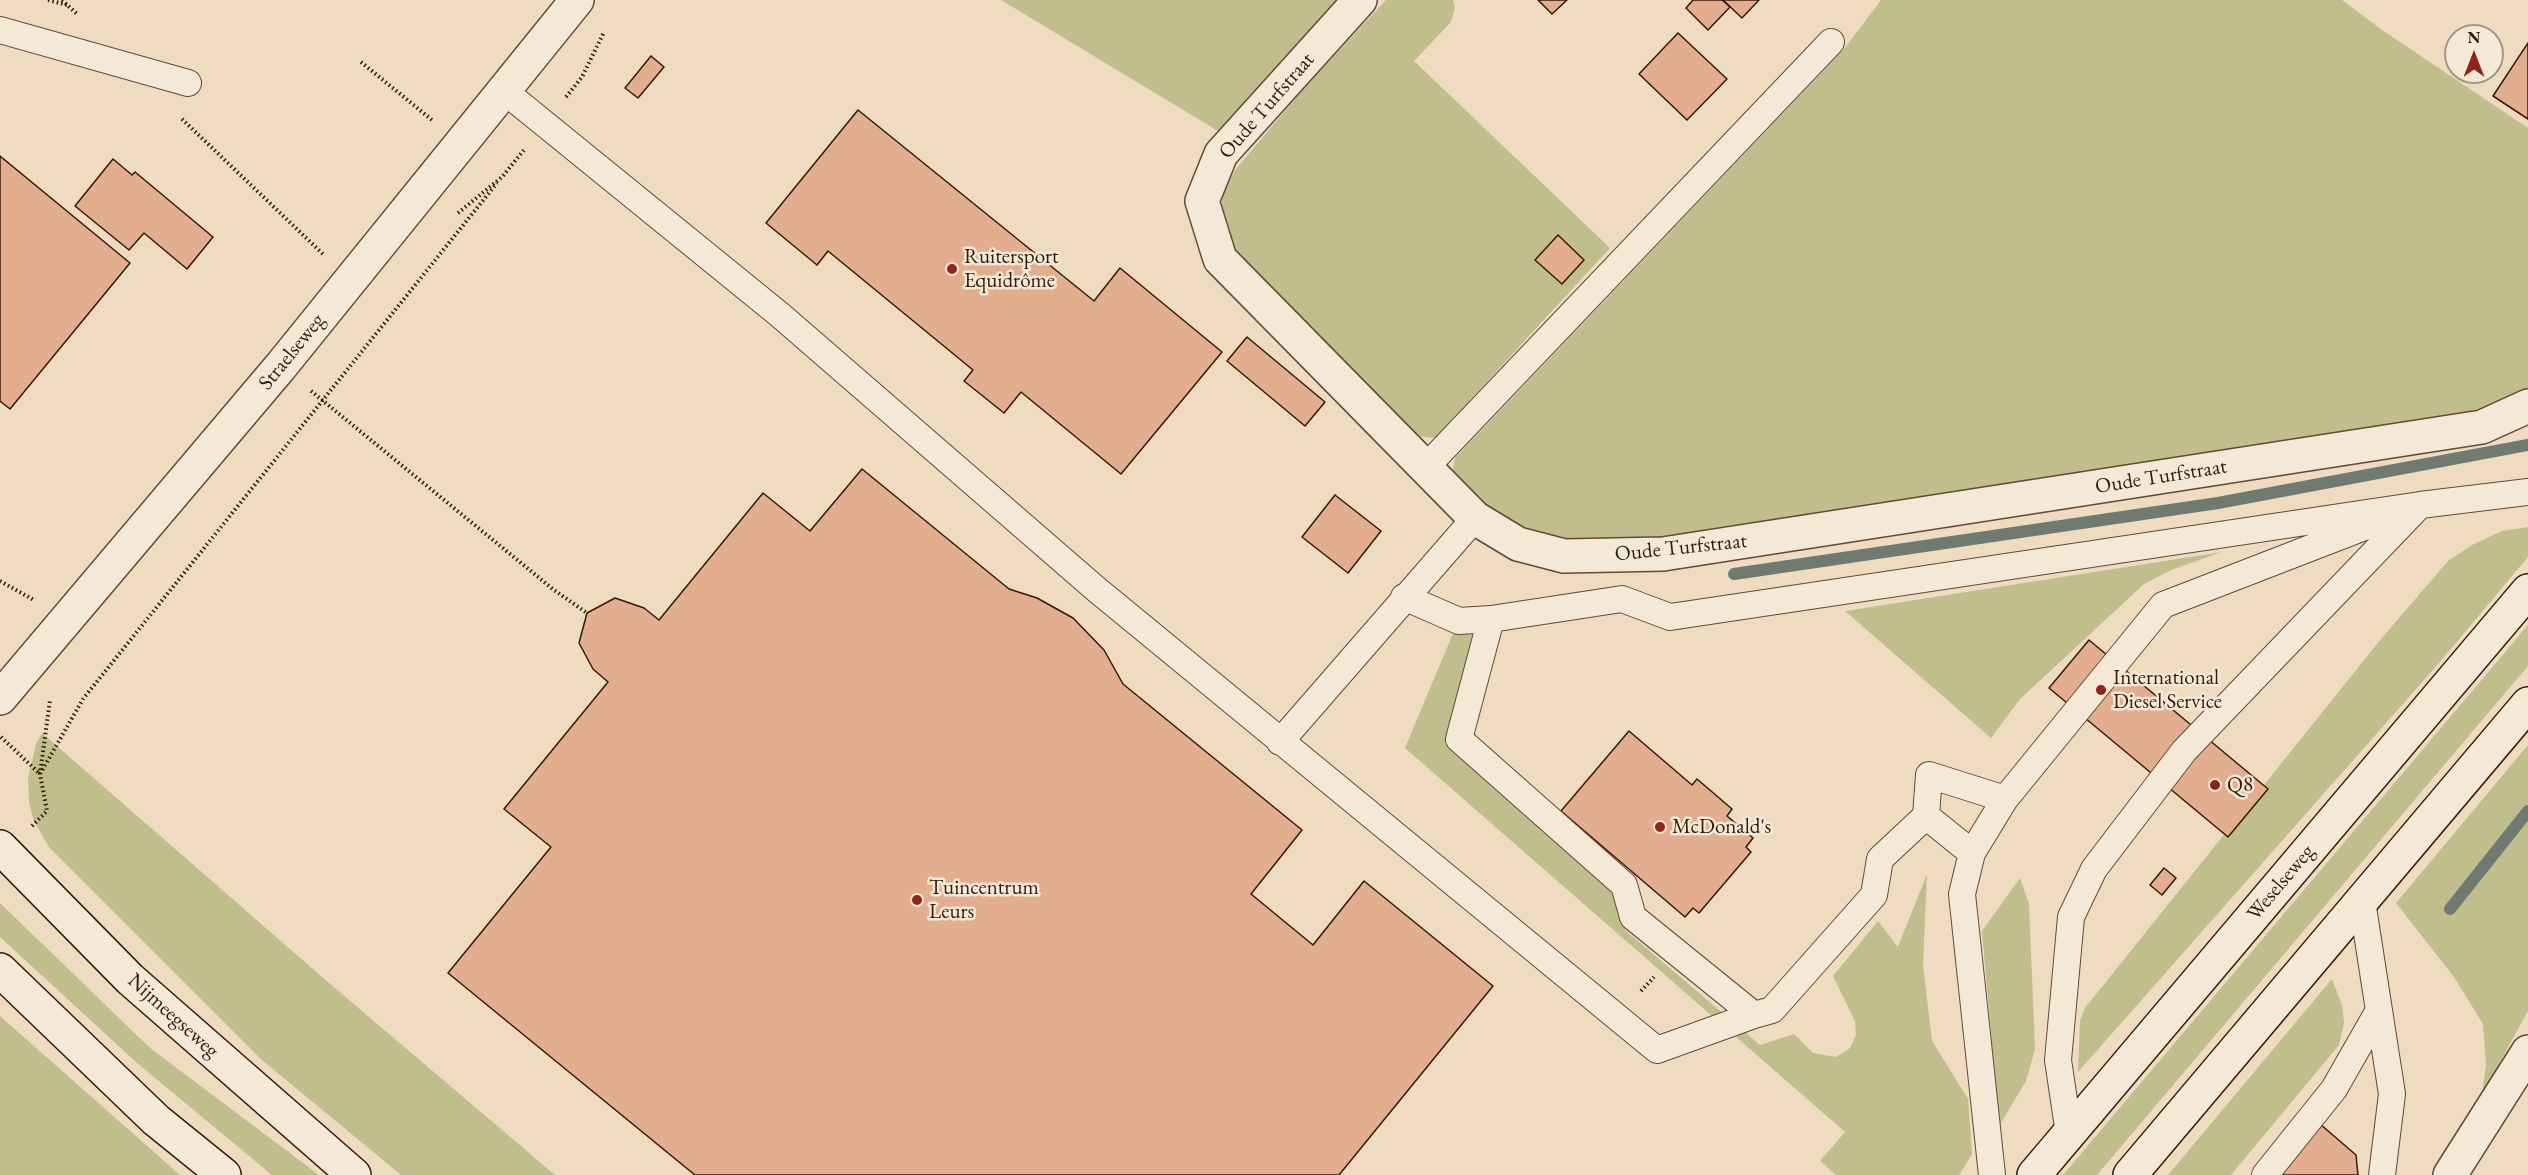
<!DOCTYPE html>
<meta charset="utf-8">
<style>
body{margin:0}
#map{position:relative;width:2528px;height:1175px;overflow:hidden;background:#eedbc0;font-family:"EB Garamond",serif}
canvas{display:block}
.north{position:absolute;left:2444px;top:24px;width:60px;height:60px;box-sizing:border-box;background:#f4e8d6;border:2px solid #a79684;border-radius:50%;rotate:0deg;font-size:16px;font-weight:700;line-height:24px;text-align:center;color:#341a09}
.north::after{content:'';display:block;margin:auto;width:21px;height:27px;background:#8f2418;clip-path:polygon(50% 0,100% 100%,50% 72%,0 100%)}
</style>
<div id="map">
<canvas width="2528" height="1175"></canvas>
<div class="north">N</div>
</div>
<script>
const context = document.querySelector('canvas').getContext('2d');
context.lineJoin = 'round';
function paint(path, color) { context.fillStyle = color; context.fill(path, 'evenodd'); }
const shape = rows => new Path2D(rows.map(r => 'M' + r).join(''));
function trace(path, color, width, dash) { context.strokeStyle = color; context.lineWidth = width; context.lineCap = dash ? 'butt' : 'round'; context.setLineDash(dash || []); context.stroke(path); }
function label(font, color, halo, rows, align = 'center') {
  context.font = font + ' "EB Garamond",serif'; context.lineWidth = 5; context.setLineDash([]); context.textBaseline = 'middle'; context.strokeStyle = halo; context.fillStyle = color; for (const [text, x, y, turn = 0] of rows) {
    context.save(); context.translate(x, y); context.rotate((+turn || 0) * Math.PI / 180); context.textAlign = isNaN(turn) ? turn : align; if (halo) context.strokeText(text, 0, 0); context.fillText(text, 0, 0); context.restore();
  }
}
const green = shape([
 [1001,0,1346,0,1223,134],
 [1386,0,1453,0,1455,7,1451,22,1414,61,1610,248,1435,438,1415,436,1249,279,1220,225,1223,193,1235,170,1306,86],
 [1881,0,2342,0,2382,30,2528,128,2528,397,2414,425,1642,543,1578,543,1535,536,1502,522,1452,474,1455,458,1844,49],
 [2528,527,2528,557,2439,663,2078,1072,2080,1020,2085,1008,2381,639,2448,561,2472,545,2502,531],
 [2222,552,2171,570,2144,584,2020,699,1991,738,1845,611],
 [2528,625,2528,666,2097,1175,2063,1175],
 [1474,629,1445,744,1626,902,1625,930,1760,1045,1794,1034,1813,1053,1836,1057,1850,1048,1856,1035,1855,1021,1833,976,1878,921,1898,947,1927,874,1923,965,1932,1041,1968,1099,1972,1154,1959,1175,1836,1175,1820,1161,1845,1132,1405,748,1454,631],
 [42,733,329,983,555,1175,401,1175,262,1060,49,847,34,821,29,802,28,778,36,744],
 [2528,745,2528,1011,2482,1095,2486,1065,2483,1024,2454,977,2396,903],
 [2020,878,2029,904,2035,1049,2026,1081,1999,1126,1982,931],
 [0,903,150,1048,319,1175,272,1175,137,1063,0,937],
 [2332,979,2342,1005,2344,1023,2339,1045,2231,1175,2168,1175],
 [0,1016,180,1175,0,1175]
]);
const stream = shape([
 [1734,574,2218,503,2528,445],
 [2450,909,2528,811]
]);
const building = shape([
 [1538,0,1567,0,1552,14,1538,0],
 [1693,0,1722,0,1730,7,1708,30,1686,8,1693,0],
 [1723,0,1759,0,1742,18,1723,0],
 [1678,33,1727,79,1687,120,1639,74,1678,33],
 [2528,43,2528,119,2493,96,2528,43],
 [651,56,664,67,638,98,625,88,651,56],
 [858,110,1094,301,1120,268,1222,352,1121,474,1021,392,1004,413,964,381,973,370,828,251,817,265,766,223,858,110],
 [0,156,130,263,10,409,0,401,0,156],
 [113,159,132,175,135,172,213,237,187,269,144,233,129,250,75,206,113,159],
 [1558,235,1584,260,1562,284,1535,260,1558,235],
 [1247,337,1325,402,1305,426,1227,361,1247,337],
 [862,469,1009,589,1037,598,1073,618,1104,650,1123,684,1302,830,1251,894,1313,945,1364,881,1493,986,1339,1175,695,1175,448,973,551,847,504,809,608,682,593,669,579,643,587,613,615,598,644,608,659,620,763,493,810,531,862,469],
 [1335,495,1381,531,1348,573,1302,537,1335,495],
 [2089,640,2268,789,2228,837,2049,688,2089,640],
 [1629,731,1692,785,1697,779,1732,809,1727,816,1753,838,1746,847,1751,852,1699,913,1693,908,1685,917,1561,811,1629,731],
 [2164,868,2176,878,2162,895,2150,885,2164,868],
 [2320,1124,2356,1155,2358,1175,2277,1175,2320,1124]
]);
const path = shape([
 [48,0,67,5],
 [62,0,77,14],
 [361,62,432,120],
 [566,97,582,77,604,32],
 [182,119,324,255],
 [458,213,502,177,524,150],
 [311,391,554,590,587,613],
 [0,581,34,600],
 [1,737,40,774,83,699,497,183],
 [32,826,47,811,40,774,50,700],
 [1641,991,1654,977]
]);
const lane = shape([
 [0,30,188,83],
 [503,90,780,315,1096,589,1657,1050,1754,1015],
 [1425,468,1831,42],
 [1404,597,1459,621,1491,619],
 [1280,742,1475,518],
 [2005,799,1929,775,1926,816,1880,859,1874,895,1772,1010,1754,1015,1633,917,1624,885,1459,739,1491,619,1622,599,1670,617,2420,505],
 [1926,816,1972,853],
 [2362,901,2392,1094,2382,1175],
 [2069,1134,2058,1060,2071,917,2094,869,2184,751,2420,505,2528,492],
 [1992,1175,1962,894,1972,853,2005,799,2163,605,2375,523],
 [2265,1175,2334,1089,2378,1012]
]);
const street = shape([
 [1360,0,1221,154,1202,201,1220,259,1475,518,1518,544,1564,556,1663,554,2482,427,2528,406],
 [0,698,281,366,577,0],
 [2450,1175,2528,1052]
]);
const secondary = shape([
 [0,847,130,979,354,1175],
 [0,970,156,1120,224,1175],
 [2034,1175,2528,591],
 [2130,1175,2528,704]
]);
const markers = [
 [952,269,6,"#8f2418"],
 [2101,690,6,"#8f2418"],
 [2215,785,6,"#8f2418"],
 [1660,827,6,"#8f2418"],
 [917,900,6,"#8f2418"]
];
const streetNames = [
 ["Oude Turfstraat",1267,106,-49],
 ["Straelseweg",292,352,-51],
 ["Oude Turfstraat",2161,477,-9],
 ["Oude Turfstraat",1681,548,-6],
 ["Weselseweg",2281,883,-50],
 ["Nijmeegseweg",173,1016,42]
];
const poiNames = [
 ["Ruitersport",964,257],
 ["Equidrôme",964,281],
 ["International",2113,678],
 ["Diesel Service",2113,702],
 ["Q8",2227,785],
 ["McDonald's",1672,827],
 ["Tuincentrum",929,888],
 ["Leurs",929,912]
];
paint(green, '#c0be8d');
trace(stream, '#717a71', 12);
paint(building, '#e3ad8f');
trace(building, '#341a09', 1.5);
trace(lane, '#624a37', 28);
trace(street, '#624a37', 36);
trace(secondary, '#341a09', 36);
trace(path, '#341a09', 4, [1.5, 3]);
trace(lane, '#f4e8d6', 26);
trace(street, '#f4e8d6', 33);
trace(secondary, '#f4e8d6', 33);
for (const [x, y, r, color] of markers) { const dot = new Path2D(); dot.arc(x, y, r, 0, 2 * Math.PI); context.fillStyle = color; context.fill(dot); trace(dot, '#f4e8d6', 2); }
label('21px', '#341a09', '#f4e8d6', streetNames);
label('21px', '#341a09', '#f4e8d6', poiNames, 'left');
</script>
